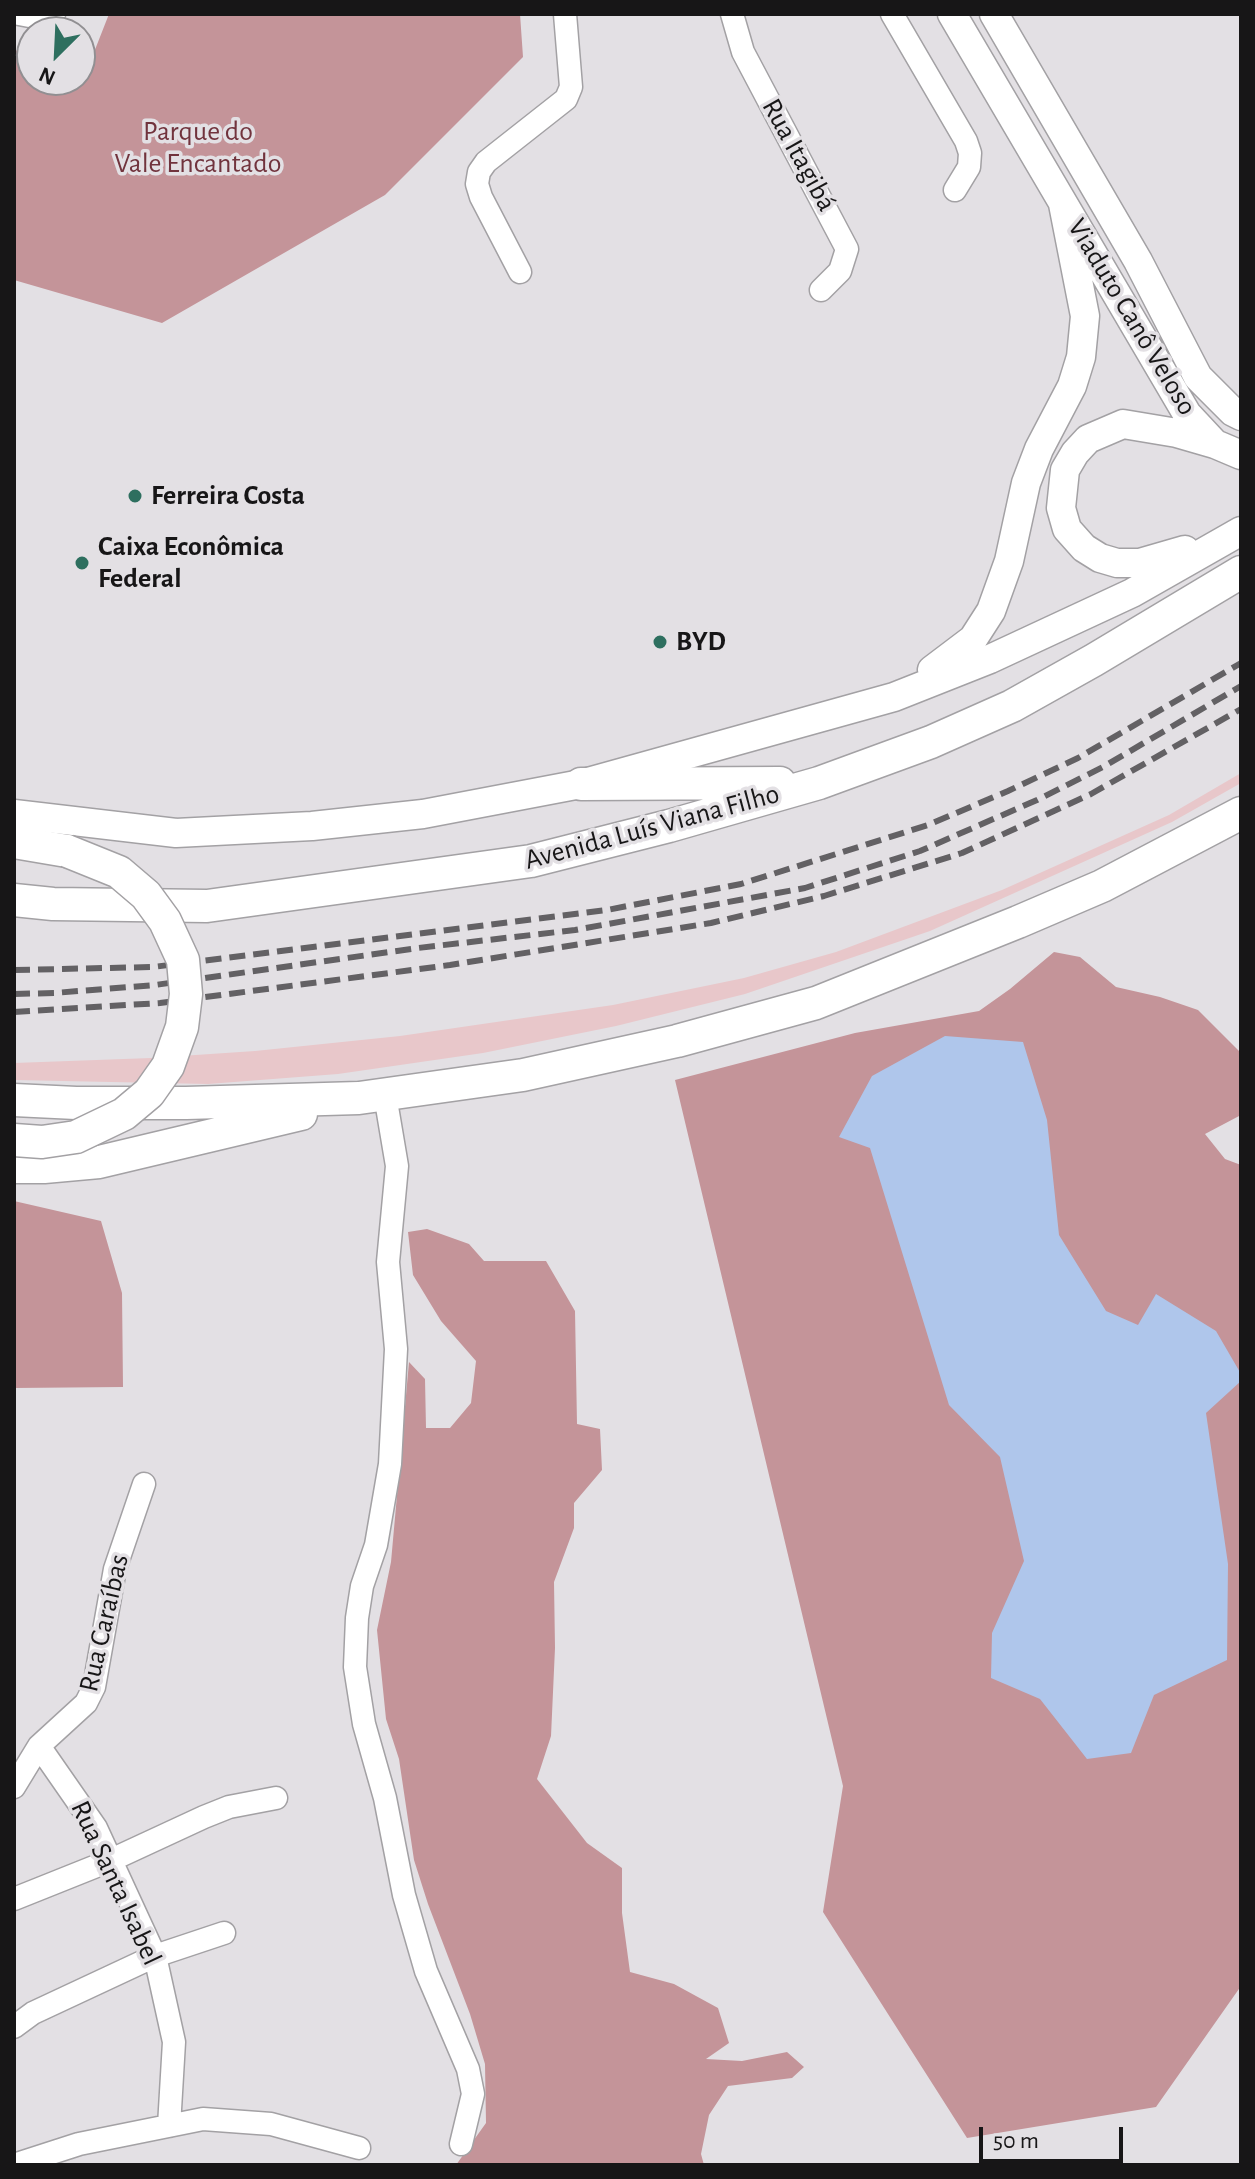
<!DOCTYPE html>
<meta charset="utf-8">
<style>
body{margin:0}
#map{position:relative;width:1255px;height:2179px;overflow:hidden;background:#e3e0e4;font-family:"Alegreya Sans",sans-serif}
canvas{display:block}
.frame{position:absolute;inset:0;border:16px solid #171617;pointer-events:none}
.north{position:absolute;left:16px;top:16px;width:80px;height:80px;box-sizing:border-box;background:#e3e0e4;border:2px solid #918f92;border-radius:50%;rotate:204deg;font-size:22px;font-weight:700;line-height:32px;text-align:center;color:#171617}
.north::after{content:'';display:block;margin:auto;width:28px;height:36px;background:#2e6f5f;clip-path:polygon(50% 0,100% 100%,50% 72%,0 100%)}
.scale{position:absolute;left:979px;top:2127px;width:144px;height:36px;box-sizing:border-box;border:4px solid #171617;border-top:0;padding-left:10px;font-size:24px;line-height:28px;white-space:nowrap;color:#171617;-webkit-text-stroke:6px #e3e0e4;paint-order:stroke}
</style>
<div id="map">
<canvas width="1255" height="2179"></canvas>
<div class="frame"></div>
<div class="north">N</div>
<div class="scale">50 m</div>
</div>
<script>
const context = document.querySelector('canvas').getContext('2d');
context.lineJoin = 'round';
function paint(path, color) { context.fillStyle = color; context.fill(path, 'evenodd'); }
const shape = rows => new Path2D(rows.map(r => 'M' + r).join(''));
function trace(path, color, width, dash) { context.strokeStyle = color; context.lineWidth = width; context.lineCap = dash ? 'butt' : 'round'; context.setLineDash(dash || []); context.stroke(path); }
function label(font, color, halo, rows, align = 'center') {
  context.font = font + ' "Alegreya Sans",sans-serif'; context.lineWidth = 7; context.setLineDash([]); context.textBaseline = 'middle'; context.strokeStyle = halo; context.fillStyle = color; for (const [text, x, y, turn = 0] of rows) {
    context.save(); context.translate(x, y); context.rotate((+turn || 0) * Math.PI / 180); context.textAlign = isNaN(turn) ? turn : align; if (halo) context.strokeText(text, 0, 0); context.fillText(text, 0, 0); context.restore();
  }
}
const green = shape([
 [1241,773,1241,783,1172,822,930,931,745,994,616,1026,483,1053,338,1074,208,1084,14,1080,14,1063,151,1058,255,1051,400,1036,613,1005,744,978,836,952,1002,890,1169,815]
]);
const forest = shape([
 [109,14,520,14,523,57,385,195,162,323,14,280,14,50,32,54,32,80,80,80,80,64,89,65],
 [1054,952,1080,957,1116,987,1160,997,1198,1010,1241,1053,1241,1115,1205,1134,1225,1159,1241,1165,1241,1986,1156,2107,967,2138,823,1912,843,1786,675,1080,855,1033,979,1011,1010,989],
 [14,1201,101,1221,122,1293,123,1387,14,1388],
 [427,1229,469,1244,484,1261,546,1261,575,1311,577,1424,600,1429,602,1470,574,1503,574,1528,554,1582,555,1648,551,1736,537,1779,587,1843,622,1868,622,1913,630,1972,674,1984,718,2008,729,2043,706,2059,742,2061,787,2052,804,2067,792,2078,728,2086,709,2115,701,2154,704,2165,456,2165,486,2123,485,2064,470,2014,428,1904,414,1860,399,1759,386,1719,377,1630,391,1562,409,1362,425,1379,426,1428,450,1428,471,1403,476,1361,441,1321,413,1275,408,1232]
]);
const water = shape([
 [945,1036,1023,1042,1047,1120,1059,1235,1106,1311,1138,1325,1156,1294,1216,1331,1241,1374,1241,1381,1206,1413,1228,1564,1227,1660,1154,1695,1131,1753,1087,1759,1040,1699,991,1678,992,1633,1024,1561,1000,1457,949,1405,870,1148,839,1137,872,1076]
]);
const minor = shape([
 [19,14,40,18,54,14],
 [732,14,743,52,847,249,840,271,821,290],
 [892,14,966,141,970,153,969,167,955,190],
 [520,272,481,197,477,184,479,172,486,162,566,99,571,87,565,14],
 [385,1095,397,1166,388,1262,396,1349,390,1464,376,1545,362,1586,357,1618,355,1667,364,1724,385,1798,404,1895,426,1971,468,2069,473,2094,461,2144],
 [39,1746,96,1828,155,1956,174,2042,169,2126],
 [14,1787,39,1746,86,1703,94,1687,115,1569,144,1484],
 [14,1899,109,1861,204,1817,229,1807,276,1798],
 [14,2027,33,2013,155,1956,224,1933],
 [14,2165,79,2144,203,2119,271,2124,359,2148]
]);
const major = shape([
 [952,14,1187,414,1215,444,1241,455],
 [994,14,1138,261,1198,377,1233,412,1241,416],
 [1185,550,1140,563,1117,563,1100,558,1084,548,1067,529,1061,508,1065,470,1075,453,1088,439,1123,424,1177,433,1215,444],
 [932,670,973,639,991,611,1009,561,1026,483,1039,449,1072,386,1081,357,1085,316,1063,204],
 [14,814,176,833,312,826,423,814,581,784,894,697,990,659,1132,593,1241,531]
]);
const highway = shape([
 [581,784,780,783],
 [14,842,67,851],
 [14,900,53,904,207,906,531,861,669,826,819,783,931,742,1012,706,1094,660,1241,572],
 [14,1100,76,1103,186,1103,359,1098,523,1075,677,1041,816,1003,1018,922,1102,886,1241,813],
 [14,1167,44,1167,99,1162,301,1114]
]);
const rail = shape([
 [14,970,153,967,607,910,741,884,928,825,1008,791,1078,758,1241,663],
 [14,994,54,993,155,985,418,948,575,930,805,888,920,851,1037,800,1103,767,1241,686],
 [14,1012,160,1003,450,965,711,923,824,896,962,853,1091,794,1241,709]
]);
const highwayBridge = shape([
 [14,1140,42,1142,76,1137,124,1114,149,1093,168,1066,182,1027,186,994,183,960,165,921,146,895,119,872,67,851]
]);
const markers = [
 [135,496,8,"#2e6f5f"],
 [82,563,8,"#2e6f5f"],
 [660,642,8,"#2e6f5f"]
];
const parkNames = [
 ["Parque do",198,132],
 ["Vale Encantado",198,164]
];
const streetNames = [
 ["Rua Itagibá",799,155,61],
 ["Viaduto Canô Veloso",1132,317,59],
 ["Avenida Luís Viana Filho",652,827,-15],
 ["Rua Caraíbas",104,1623,-77],
 ["Rua Santa Isabel",116,1883,65]
];
const poiNames = [
 ["Ferreira Costa",151,496],
 ["Caixa Econômica",98,547],
 ["Federal",98,579],
 ["BYD",676,642]
];
paint(green, '#e8c7ca');
paint(forest, '#c49499');
paint(water, '#afc6eb');
trace(minor, '#a3a1a4', 25);
trace(major, '#a3a1a4', 31);
trace(highway, '#a3a1a4', 35);
trace(minor, '#fff', 22);
trace(major, '#fff', 28);
trace(highway, '#fff', 32);
trace(rail, '#636164', 6, [16, 8]);
trace(highwayBridge, '#a3a1a4', 35, []);
trace(highwayBridge, '#fff', 32);
for (const [x, y, r, color] of markers) { const dot = new Path2D(); dot.arc(x, y, r, 0, 2 * Math.PI); context.fillStyle = color; context.fill(dot); trace(dot, '#e3e0e4', 3); }
label('28px', '#71333d', '#e3e0e4', parkNames);
label('28px', '#171617', '#e3e0e4', streetNames);
label('bold 28px', '#171617', '#e3e0e4', poiNames, 'left');
</script>
